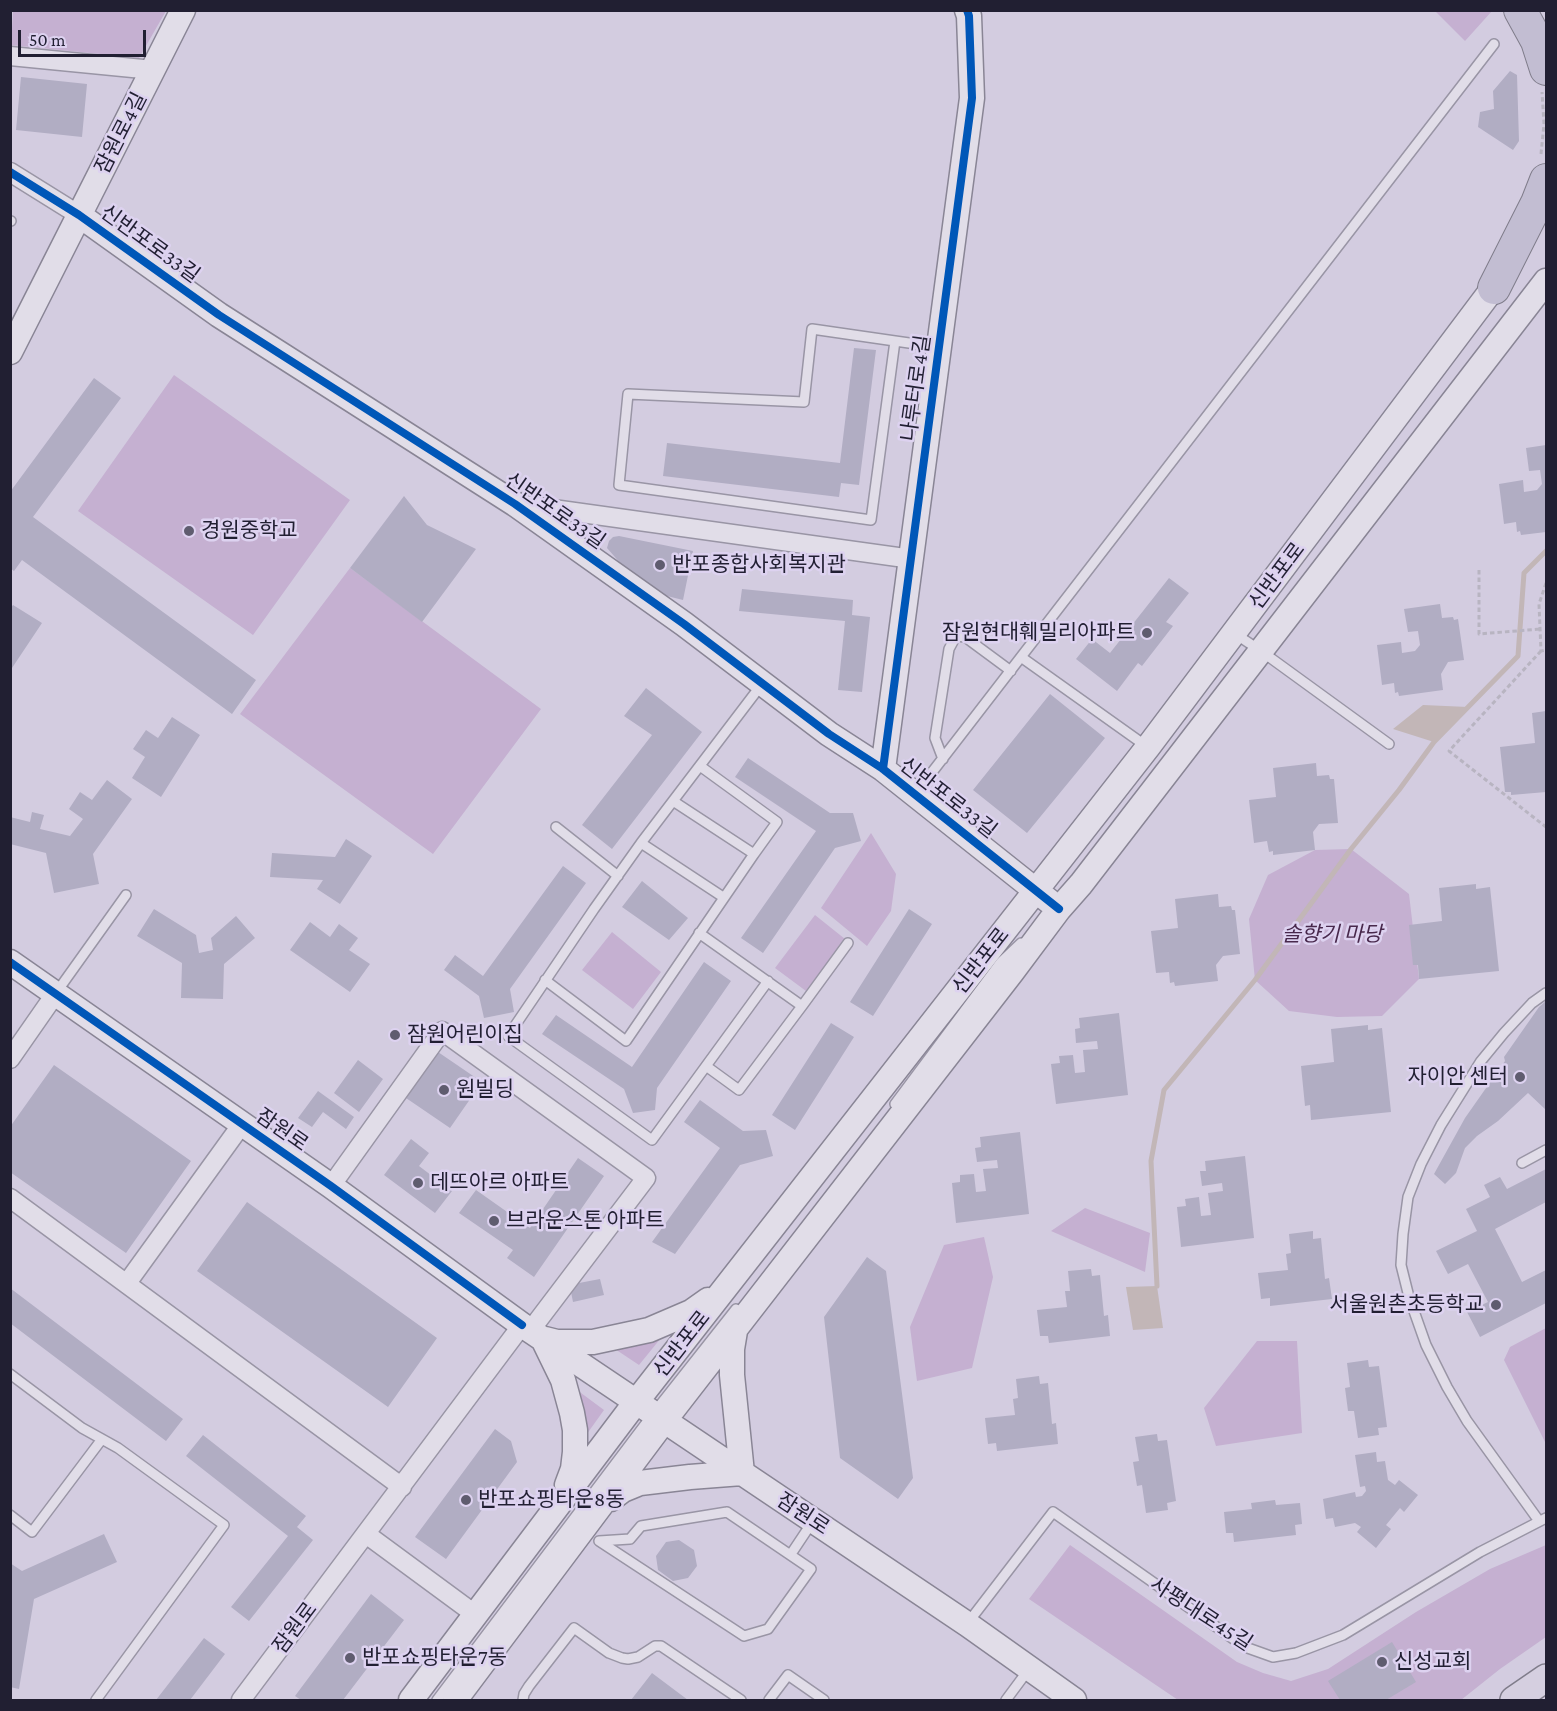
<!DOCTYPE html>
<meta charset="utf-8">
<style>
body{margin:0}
#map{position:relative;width:1557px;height:1711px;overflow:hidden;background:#d3cce0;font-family:"Crimson Pro",serif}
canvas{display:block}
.frame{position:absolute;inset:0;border:12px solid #211f32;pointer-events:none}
.scale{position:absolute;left:18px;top:30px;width:128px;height:27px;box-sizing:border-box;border:3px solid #211f32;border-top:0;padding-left:8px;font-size:18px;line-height:21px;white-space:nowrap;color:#211f32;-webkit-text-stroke:4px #ddd2f0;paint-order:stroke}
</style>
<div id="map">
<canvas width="1557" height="1711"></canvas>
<div class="frame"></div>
<div class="scale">50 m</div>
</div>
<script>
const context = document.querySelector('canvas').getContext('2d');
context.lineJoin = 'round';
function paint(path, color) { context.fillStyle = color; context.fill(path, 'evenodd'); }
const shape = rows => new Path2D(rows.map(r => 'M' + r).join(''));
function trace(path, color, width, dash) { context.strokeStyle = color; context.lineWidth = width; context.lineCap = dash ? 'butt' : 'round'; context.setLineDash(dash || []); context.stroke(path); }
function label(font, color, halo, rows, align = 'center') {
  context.font = font + ' "Crimson Pro","Noto Sans KR",serif'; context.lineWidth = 5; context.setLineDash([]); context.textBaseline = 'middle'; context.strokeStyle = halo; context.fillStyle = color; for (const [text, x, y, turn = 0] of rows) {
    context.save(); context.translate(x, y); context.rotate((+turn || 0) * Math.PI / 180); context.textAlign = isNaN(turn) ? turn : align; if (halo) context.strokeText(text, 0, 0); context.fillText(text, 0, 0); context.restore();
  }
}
const green = shape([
 [13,11,13,10,166,11,139,58,11,45],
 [1435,11,1492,11,1465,41],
 [174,375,350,500,253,635,78,511],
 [350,568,541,709,433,854,240,714],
 [871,833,896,874,891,911,867,946,821,908],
 [1351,849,1409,894,1419,979,1382,1016,1337,1017,1289,1011,1255,980,1249,919,1268,875,1315,850],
 [815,915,845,939,806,991,775,968],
 [612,932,661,972,633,1009,582,970],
 [1085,1208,1150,1233,1145,1272,1051,1231],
 [984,1237,993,1277,972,1368,917,1381,910,1327,944,1245],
 [1546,1328,1546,1444,1504,1360,1510,1347],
 [665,1333,639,1365,609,1345],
 [1257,1341,1297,1341,1302,1433,1216,1446,1204,1408],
 [577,1390,604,1410,584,1438],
 [1070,1545,1237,1662,1263,1673,1291,1681,1328,1669,1416,1612,1490,1569,1546,1545,1546,1637,1500,1669,1461,1700,1178,1700,1029,1599]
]);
const water = shape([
 [1423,705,1468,707,1434,742,1393,729],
 [1157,1286,1163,1328,1133,1330,1126,1287]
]);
const stream = shape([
 [1157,1286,1151,1161,1164,1090,1255,980,1351,849,1399,790,1434,742,1518,656,1524,573,1546,551]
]);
const building = shape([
 [1510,71,1517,75,1519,141,1513,150,1478,127,1480,112,1494,109,1493,91],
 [21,77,87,84,82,137,16,130],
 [854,348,876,350,859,485,841,483,839,497,663,476,667,443,840,463],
 [94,378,121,398,33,517,256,680,232,714,22,560,14,571,10,568,10,492],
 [1546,445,1546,532,1521,535,1520,531,1517,532,1516,522,1504,524,1499,484,1523,480,1524,492,1537,490,1542,484,1540,470,1529,471,1526,448],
 [404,496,427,525,476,549,422,622,350,568],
 [619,536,693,551,683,600,663,595,621,564,607,548,609,541,613,537],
 [1169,578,1189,593,1166,622,1173,626,1142,666,1138,663,1117,691,1076,659,1092,639,1110,653],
 [742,589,853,600,852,615,870,617,862,692,838,690,845,621,739,611],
 [1440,604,1442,618,1453,617,1454,620,1458,619,1464,660,1448,662,1441,674,1443,690,1399,696,1398,692,1395,693,1394,683,1382,685,1377,645,1401,642,1402,653,1415,651,1420,645,1418,631,1408,632,1404,609],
 [13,605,42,623,10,671,10,609],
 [646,688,702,732,612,849,582,825,652,735,624,716],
 [1050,694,1105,738,1027,833,973,790],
 [1546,711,1546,792,1511,795,1511,792,1505,792,1500,747,1535,743,1532,713],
 [172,717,200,735,161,797,132,778,145,757,133,749,146,730,158,738],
 [748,758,830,813,853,813,861,841,835,848,763,953,741,938,816,831,735,777],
 [1316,763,1317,776,1329,775,1330,779,1334,779,1338,823,1319,824,1313,832,1315,850,1273,855,1273,851,1269,852,1267,841,1254,843,1249,800,1276,797,1273,768],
 [107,780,132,799,93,854,99,884,54,893,46,853,10,844,10,817,30,822,32,812,44,815,40,829,70,836,83,819,69,809,80,792,92,800],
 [346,839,372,856,340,904,317,889,323,880,270,877,272,853,335,857],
 [563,866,586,883,510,989,514,1012,484,1018,479,996,444,970,455,955,483,976],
 [642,881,688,918,669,940,622,907],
 [1476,884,1476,889,1490,887,1499,971,1419,979,1418,965,1413,965,1409,925,1442,921,1439,888],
 [1218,894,1219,907,1231,906,1232,910,1235,910,1240,954,1223,956,1216,965,1218,981,1175,986,1174,982,1170,983,1169,972,1156,973,1151,931,1178,928,1175,899],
 [154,909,196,935,199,953,213,950,211,938,236,916,255,938,224,964,223,999,181,998,182,963,137,936],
 [909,909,932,924,873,1016,850,1002],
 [310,922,330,937,339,924,358,938,349,950,370,964,350,992,290,950],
 [704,962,731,981,657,1088,655,1110,633,1113,624,1089,542,1034,556,1015,632,1067],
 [1546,1001,1546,1110,1528,1093,1498,1121,1477,1136,1465,1148,1456,1173,1445,1184,1434,1174,1465,1118,1505,1061,1504,1057,1539,1007],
 [1119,1013,1128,1095,1056,1104,1051,1064,1060,1063,1059,1056,1073,1055,1075,1073,1085,1072,1083,1050,1098,1049,1097,1041,1076,1043,1075,1029,1080,1028,1079,1018],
 [831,1023,854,1037,795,1130,772,1115],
 [1368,1025,1368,1030,1382,1028,1391,1112,1311,1120,1310,1105,1305,1106,1301,1066,1334,1062,1331,1029],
 [438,1052,482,1082,450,1128,406,1098],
 [358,1060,383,1079,359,1112,334,1093],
 [54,1065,191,1161,126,1253,10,1172,10,1127],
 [318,1091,354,1117,346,1129,323,1112,312,1127,298,1118],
 [700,1100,743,1131,766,1130,773,1156,740,1165,675,1254,652,1242,720,1148,684,1122],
 [1020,1132,1029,1214,956,1223,952,1183,960,1182,960,1175,974,1174,976,1192,986,1191,983,1169,998,1168,997,1160,977,1162,975,1148,981,1147,980,1137],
 [411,1139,429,1153,419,1166,452,1191,435,1213,384,1175],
 [1245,1156,1254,1238,1181,1247,1177,1207,1186,1206,1185,1199,1199,1197,1201,1216,1211,1215,1208,1193,1223,1191,1222,1183,1202,1186,1200,1171,1206,1171,1205,1161],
 [578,1158,604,1176,534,1277,507,1258,513,1250,459,1213,476,1190,530,1228],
 [1546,1169,1546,1202,1495,1229,1522,1282,1546,1270,1546,1303,1480,1337,1467,1312,1488,1302,1468,1264,1448,1274,1436,1251,1477,1231,1466,1209,1490,1197,1484,1185,1500,1177,1507,1189],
 [247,1202,437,1338,388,1407,197,1271],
 [1313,1231,1313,1239,1321,1238,1325,1279,1329,1278,1332,1299,1270,1306,1270,1298,1261,1299,1258,1273,1288,1270,1286,1254,1291,1253,1289,1234],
 [867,1257,886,1271,913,1478,898,1499,840,1458,824,1317],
 [1091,1269,1092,1276,1100,1275,1104,1316,1108,1315,1110,1336,1049,1343,1048,1336,1040,1336,1037,1310,1067,1307,1065,1291,1070,1291,1068,1271],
 [600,1279,604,1295,573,1302,571,1292,579,1283],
 [10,1288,183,1419,166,1441,10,1323],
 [1368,1360,1369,1367,1379,1366,1387,1427,1378,1428,1379,1435,1358,1438,1354,1411,1348,1411,1345,1388,1350,1387,1347,1363],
 [1039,1376,1040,1384,1048,1383,1052,1424,1056,1423,1058,1444,997,1451,996,1443,988,1444,985,1418,1015,1415,1013,1399,1018,1398,1016,1379],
 [495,1429,511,1441,517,1462,446,1559,415,1537],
 [1157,1434,1158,1441,1167,1440,1176,1501,1167,1503,1168,1510,1146,1513,1142,1485,1137,1486,1133,1462,1139,1461,1135,1437],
 [203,1435,306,1516,297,1527,313,1540,249,1621,231,1607,288,1536,186,1456],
 [1376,1452,1377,1462,1385,1461,1388,1480,1395,1485,1399,1480,1418,1495,1404,1512,1400,1508,1386,1525,1391,1529,1376,1548,1357,1532,1361,1527,1355,1523,1335,1527,1333,1518,1326,1519,1323,1499,1355,1492,1356,1497,1362,1496,1366,1491,1365,1486,1360,1487,1355,1455],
 [1275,1500,1276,1505,1300,1503,1302,1524,1295,1525,1296,1535,1234,1542,1233,1533,1226,1533,1224,1512,1252,1509,1251,1503],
 [104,1534,117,1562,34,1599,19,1689,10,1687,10,1563,22,1571],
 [679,1540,694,1550,697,1566,688,1578,673,1581,658,1570,656,1556,666,1542],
 [371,1594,404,1620,343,1700,301,1700,295,1696],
 [204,1638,225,1654,190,1700,156,1700],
 [1392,1642,1416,1682,1386,1700,1340,1700,1328,1681],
 [652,1673,688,1700,631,1700]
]);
const path = shape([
 [1541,154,1544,124,1542,92],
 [1479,570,1479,634,1540,629],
 [1546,583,1539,604,1541,651,1546,650],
 [1541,651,1449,751,1546,827]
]);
const lane = shape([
 [10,221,11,221],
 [895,341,871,520,619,485,628,394,804,402,812,329,895,341,937,347],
 [1234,633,1261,651,1389,744],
 [1021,657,1146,746],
 [943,759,935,738,949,649,956,636,965,637,1011,671],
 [700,766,777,822,754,854],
 [916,793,1494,44],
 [556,827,618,876],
 [641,843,723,897],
 [699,933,802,1006,739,1090,706,1066,652,1140,508,1036,594,909,641,843,762,684],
 [545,980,626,1041,754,854,673,801],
 [56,993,126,895],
 [802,1006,848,943],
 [706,1066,768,981],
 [895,1104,1001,962,1021,943],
 [1522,1163,1546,1150],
 [10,1374,82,1428,118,1448,224,1525,96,1700],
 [727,1512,811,1569,768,1629,744,1636,599,1541,630,1539,641,1526,727,1512],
 [10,1515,32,1532,102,1439],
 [1539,1521,1467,1421,1447,1387,1426,1345,1409,1297,1401,1265,1403,1234,1408,1197,1421,1164,1441,1125,1481,1061,1504,1033,1532,1003,1546,993],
 [791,1554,813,1521],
 [967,1624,1053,1512,1245,1647,1273,1657,1296,1653,1343,1635,1480,1552,1546,1518],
 [437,1700,653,1414,736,1309],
 [523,1700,524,1694,529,1686,574,1628,609,1653,622,1658,628,1659,638,1657,655,1646,661,1646,741,1700],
 [769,1700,788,1675,824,1700],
 [1006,1700,1029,1669]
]);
const street = shape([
 [10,56,153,70],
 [10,172,79,215],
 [517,504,912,559],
 [10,1059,56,993],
 [331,1186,442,1031,646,1178,530,1331],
 [10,1198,402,1487],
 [127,1283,242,1124],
 [366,1534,476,1615],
 [241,1700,522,1325]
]);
const secondary = shape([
 [79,215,219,315,515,504,684,624,829,734,883,769,1049,901],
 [10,352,183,10],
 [883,769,972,98,969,16,967,10],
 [10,962,331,1186,522,1325,967,1624,1074,1700],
 [735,1331,732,1349,732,1375,742,1473],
 [545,1339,557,1342,593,1342,649,1330,691,1312,708,1300],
 [544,1341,563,1380,572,1413,575,1430,575,1452,573,1469,567,1485],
 [611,1499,623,1490,640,1483,690,1477,742,1473],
 [411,1700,636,1402,1148,747,1503,275],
 [455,1700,664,1421,1012,972,1059,909,1081,884,1546,281]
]);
const primary = shape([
 [1514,1700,1546,1678]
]);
const highway = shape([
 [1520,10,1537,41,1546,69],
 [1494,288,1537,203,1546,180]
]);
const cycleway = shape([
 [10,172,79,215,219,315,515,504,684,624,829,734,883,769,1059,909],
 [883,769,972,98,969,16,967,10],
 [10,962,331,1186,522,1325]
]);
const markers = [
 [189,531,6,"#5f5c6f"],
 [660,565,6,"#5f5c6f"],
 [1147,633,6,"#5f5c6f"],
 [395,1035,6,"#5f5c6f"],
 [1520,1077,6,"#5f5c6f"],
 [444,1090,6,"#5f5c6f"],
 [418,1183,6,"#5f5c6f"],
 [494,1221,6,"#5f5c6f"],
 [1496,1305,6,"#5f5c6f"],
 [466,1500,6,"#5f5c6f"],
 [350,1658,6,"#5f5c6f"],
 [1382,1662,6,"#5f5c6f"]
];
const streetNames = [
 ["잠원로4길",121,133,-63],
 ["신반포로33길",150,244,36],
 ["나루터로4길",916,388,-82],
 ["신반포로33길",555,511,35],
 ["신반포로",1277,576,-53],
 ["신반포로33길",948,798,38],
 ["신반포로",981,961,-52],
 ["잠원로",282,1130,35],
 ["신반포로",682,1344,-52],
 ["잠원로",803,1514,33],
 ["사평대로45길",1201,1614,33],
 ["잠원로",295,1628,-53]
];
const poiNames = [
 ["경원중학교",201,531],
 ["반포종합사회복지관",672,565],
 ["잠원현대훼밀리아파트",1135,633,"right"],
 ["잠원어린이집",407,1035],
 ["자이안 센터",1508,1077,"right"],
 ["원빌딩",456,1090],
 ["데뜨아르 아파트",430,1183],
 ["브라운스톤 아파트",506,1221],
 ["서울원촌초등학교",1484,1305,"right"],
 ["반포쇼핑타운8동",478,1500],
 ["반포쇼핑타운7동",362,1658],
 ["신성교회",1394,1662]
];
const parkNames = [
 ["솔향기 마당",1332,935]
];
paint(green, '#c5b0d1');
paint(water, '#c2b6b7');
trace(stream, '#c2b6b7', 5);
paint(building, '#b1adc3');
trace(lane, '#9995a5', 12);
trace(street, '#9995a5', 21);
trace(secondary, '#898595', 27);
trace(primary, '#7f7c8a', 30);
trace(highway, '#7f7c8a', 34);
trace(path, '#b8b4c1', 3, [4.5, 3]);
trace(lane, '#e1dde8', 9);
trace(street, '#e1dde8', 18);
trace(secondary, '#e1dde8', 24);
trace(primary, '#d5cfe0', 27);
trace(highway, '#c2bdd2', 32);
trace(cycleway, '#0057b8', 8);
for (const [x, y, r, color] of markers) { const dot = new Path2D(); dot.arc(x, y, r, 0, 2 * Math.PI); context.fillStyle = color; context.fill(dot); trace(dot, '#ddd2f0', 2); }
label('21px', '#211f32', '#ddd2f0', streetNames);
label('21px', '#211f32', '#ddd2f0', poiNames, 'left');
label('italic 21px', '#48284c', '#ddd2f0', parkNames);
</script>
